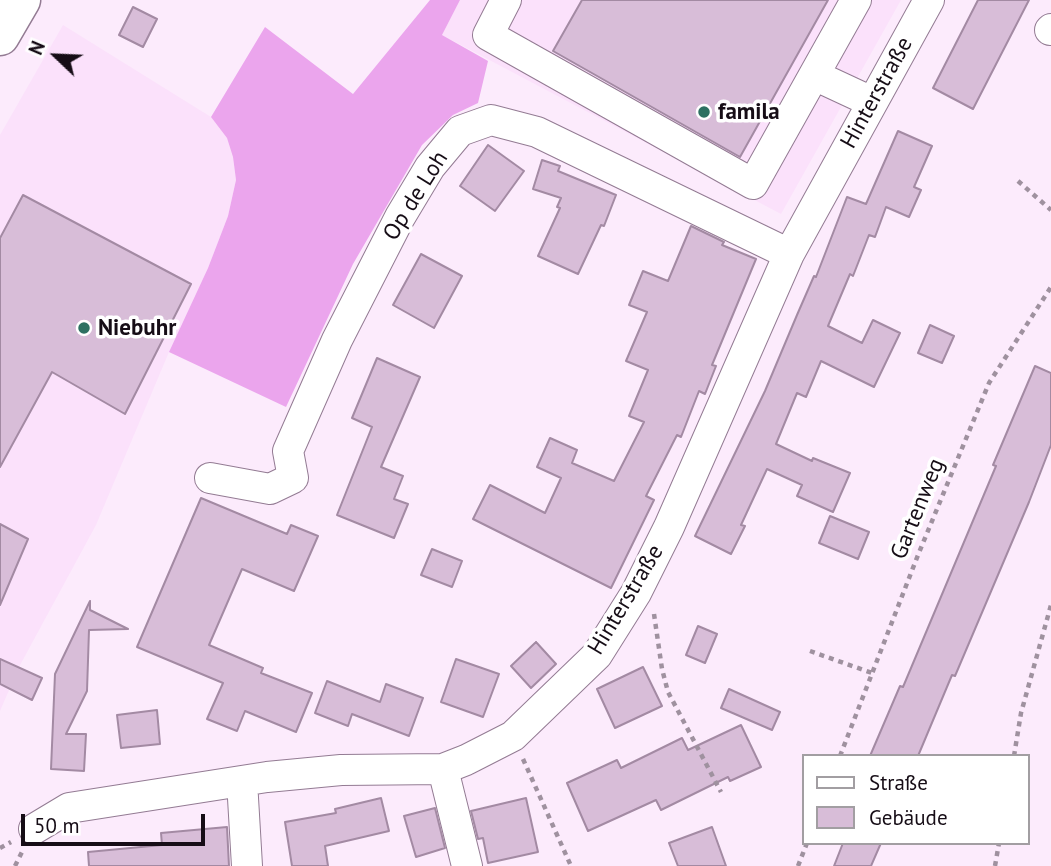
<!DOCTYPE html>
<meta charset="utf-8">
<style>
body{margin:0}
#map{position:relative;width:1051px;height:866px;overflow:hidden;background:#fcebfc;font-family:"PT Sans",sans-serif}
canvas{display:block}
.legend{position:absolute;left:802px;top:754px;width:228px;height:91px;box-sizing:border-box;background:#fff;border:2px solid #a29ea2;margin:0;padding:9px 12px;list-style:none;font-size:21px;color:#160d16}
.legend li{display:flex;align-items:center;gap:14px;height:35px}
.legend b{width:35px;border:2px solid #a29ea2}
.north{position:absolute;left:21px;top:21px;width:70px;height:70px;-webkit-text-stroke:5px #fff;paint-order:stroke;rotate:293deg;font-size:19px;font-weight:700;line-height:28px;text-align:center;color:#160d16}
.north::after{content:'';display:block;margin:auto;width:24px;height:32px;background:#160d16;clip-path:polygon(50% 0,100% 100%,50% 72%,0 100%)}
.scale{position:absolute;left:21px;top:814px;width:184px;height:32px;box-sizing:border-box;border:4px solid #160d16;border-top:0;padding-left:9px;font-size:21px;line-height:24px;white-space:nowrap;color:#160d16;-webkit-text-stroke:5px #fff;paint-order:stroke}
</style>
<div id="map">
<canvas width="1051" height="866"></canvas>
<ul class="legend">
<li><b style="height:9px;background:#fff"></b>Straße</li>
<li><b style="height:19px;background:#d8bdd8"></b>Gebäude</li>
</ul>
<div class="north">N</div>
<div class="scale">50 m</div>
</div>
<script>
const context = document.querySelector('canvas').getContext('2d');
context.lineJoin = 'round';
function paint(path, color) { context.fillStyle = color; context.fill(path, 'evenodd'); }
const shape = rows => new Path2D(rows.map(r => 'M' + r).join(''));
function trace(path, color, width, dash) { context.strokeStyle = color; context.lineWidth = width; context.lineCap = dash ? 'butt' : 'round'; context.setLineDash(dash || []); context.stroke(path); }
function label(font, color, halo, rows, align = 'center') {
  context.font = font + ' "PT Sans",sans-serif'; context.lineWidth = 7; context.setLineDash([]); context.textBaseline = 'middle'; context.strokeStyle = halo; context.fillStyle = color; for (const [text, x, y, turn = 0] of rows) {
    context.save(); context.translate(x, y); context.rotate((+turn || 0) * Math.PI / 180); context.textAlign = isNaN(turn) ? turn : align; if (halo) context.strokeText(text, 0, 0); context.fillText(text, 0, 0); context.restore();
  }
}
const built = shape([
 [460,0,901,0,781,214,442,35],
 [63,25,211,117,227,138,233,157,236,180,228,216,208,268,169,352,96,525,19,667,0,711,0,135]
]);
const forest = shape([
 [430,0,460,0,442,35,488,61,478,103,453,115,422,145,353,264,286,407,169,352,208,268,228,216,236,180,233,157,227,138,211,117,265,27,353,94]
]);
const building = shape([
 [582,0,828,0,740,157,553,51,582,0],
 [978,0,1029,0,973,109,933,88,978,0],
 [133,7,157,19,143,47,119,35,133,7],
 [898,131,932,146,914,187,921,190,909,217,886,207,875,237,869,235,853,276,850,274,828,326,862,343,873,320,900,333,874,387,821,361,806,397,797,393,776,444,812,461,813,458,850,473,833,512,797,496,802,485,767,469,741,525,745,526,731,554,695,536,765,391,797,315,814,276,816,277,847,197,866,204,898,131],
 [488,145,524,171,495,211,460,186,488,145],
 [542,160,560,166,558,171,616,195,604,226,601,225,578,274,538,256,560,208,557,207,561,198,533,189,542,160],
 [23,195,191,284,125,414,52,372,0,467,0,238,23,195],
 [691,226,724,242,722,245,756,259,712,365,716,366,705,394,699,391,681,437,677,435,646,496,654,500,611,588,473,519,490,485,545,513,561,478,537,467,550,438,577,450,572,463,614,481,644,422,629,416,648,370,626,361,647,312,629,305,643,271,668,281,691,226],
 [421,254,462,276,434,328,393,305,421,254],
 [930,325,954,336,942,363,918,353,930,325],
 [377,358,420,377,381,467,403,476,394,499,408,504,394,538,337,515,372,427,352,418,377,358],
 [1035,366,1051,373,1051,445,1029,502,955,676,952,675,918,756,870,756,900,686,903,687,996,466,993,465,1035,366],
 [201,498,287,534,291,525,318,536,294,591,242,569,209,645,263,668,261,673,312,693,296,732,245,711,237,731,207,719,223,683,137,647,201,498],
 [830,516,869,532,858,559,819,543,830,516],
 [0,524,28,539,0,605,0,524],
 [432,549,462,561,452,587,421,575,432,549],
 [90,601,90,610,128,629,89,630,87,691,66,734,86,734,84,771,51,769,55,674,90,601],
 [698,626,717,634,705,663,686,655,698,626],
 [536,642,556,664,531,688,511,666,536,642],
 [0,659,42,678,32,700,0,684,0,659],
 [456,659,499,674,483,717,441,702,456,659],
 [643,667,662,706,615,728,597,689,643,667],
 [327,681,380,702,386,684,423,698,409,736,352,714,348,726,315,713,327,681],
 [729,689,780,712,772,730,721,708,729,689],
 [157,710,160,744,121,748,117,715,157,710],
 [741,725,761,767,730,781,728,777,661,810,656,800,588,831,567,783,617,760,621,768,682,738,688,750,741,725],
 [381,798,389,831,325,846,328,866,292,866,285,822,336,813,335,809,381,798],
 [526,798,538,852,488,863,483,838,478,839,471,811,526,798],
 [435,808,445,848,416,857,404,816,435,808],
 [227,827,229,866,89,866,88,852,162,845,161,833,227,827],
 [712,827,726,866,678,866,669,843,712,827],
 [843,843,881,843,871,866,834,866,843,843]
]);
const path = shape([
 [1018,181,1051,210],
 [654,614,662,669,668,692,721,792],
 [810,651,872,673],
 [840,756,918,555,989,383,1051,287],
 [1014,756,1021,713,1051,605],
 [523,759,571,866],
 [0,848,11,842],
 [15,866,22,852],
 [798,866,807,843],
 [995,866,999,843]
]);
const minor = shape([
 [506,0,488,35,753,184,814,75,872,102],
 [1050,30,1051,29],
 [814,75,856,0],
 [210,478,270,489,293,478,288,451,337,340,400,217,430,167,460,131,491,120,537,132,789,254],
 [443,769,467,866],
 [242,781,247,866],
 [34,829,69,808,267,777,341,770,443,769,466,760,513,736,597,655,636,593,669,527,789,254,929,0]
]);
const major = shape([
 [0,36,21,0]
]);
const markers = [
 [704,112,7,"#2d7061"],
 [84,328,7,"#2d7061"]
];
const streetNames = [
 ["Hinterstraße",877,93,-61],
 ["Op de Loh",416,196,-58],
 ["Gartenweg",918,509,-68],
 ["Hinterstraße",626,600,-59]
];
const poiNames = [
 ["famila",718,112],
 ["Niebuhr",98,328]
];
paint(built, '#fbe1fb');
paint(forest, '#eba5ed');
paint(building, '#d8bdd8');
trace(building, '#a38aa3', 2);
trace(minor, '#937b93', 32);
trace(major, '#937b93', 41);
trace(path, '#9f919f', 4.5, [5, 5]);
trace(minor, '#fff', 30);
trace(major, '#fff', 38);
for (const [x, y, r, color] of markers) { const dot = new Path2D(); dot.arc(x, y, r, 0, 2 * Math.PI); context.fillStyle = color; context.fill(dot); trace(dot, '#fff', 2.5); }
label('23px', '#160d16', '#fff', streetNames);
label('bold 23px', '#160d16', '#fff', poiNames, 'left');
</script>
